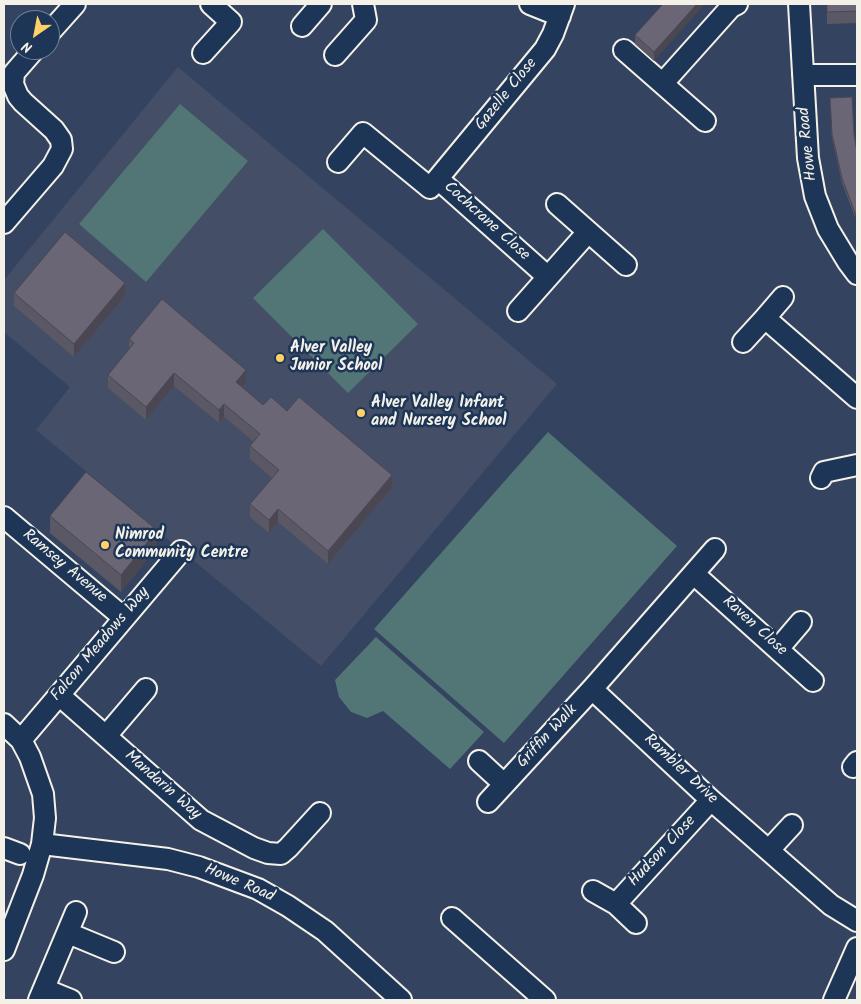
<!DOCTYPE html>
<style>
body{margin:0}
#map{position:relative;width:861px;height:1004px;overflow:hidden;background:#344460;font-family:Kalam,sans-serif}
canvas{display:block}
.frame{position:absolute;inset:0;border:5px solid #f4f1e8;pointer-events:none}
.north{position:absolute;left:10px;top:10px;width:50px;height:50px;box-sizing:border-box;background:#1d3557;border:1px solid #738091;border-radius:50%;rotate:213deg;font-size:14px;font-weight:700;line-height:20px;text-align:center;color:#f4f1e8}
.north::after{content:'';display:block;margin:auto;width:18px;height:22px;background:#ffd166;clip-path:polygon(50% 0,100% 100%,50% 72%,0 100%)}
</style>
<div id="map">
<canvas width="861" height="1004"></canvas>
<div class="frame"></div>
<div class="north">N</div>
</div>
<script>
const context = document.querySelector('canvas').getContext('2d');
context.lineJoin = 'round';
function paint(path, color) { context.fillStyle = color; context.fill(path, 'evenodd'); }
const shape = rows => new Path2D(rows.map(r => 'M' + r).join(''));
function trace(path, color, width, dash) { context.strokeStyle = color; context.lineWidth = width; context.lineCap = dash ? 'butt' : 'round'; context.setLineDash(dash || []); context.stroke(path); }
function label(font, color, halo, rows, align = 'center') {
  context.font = font + ' Kalam,sans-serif'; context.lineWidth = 5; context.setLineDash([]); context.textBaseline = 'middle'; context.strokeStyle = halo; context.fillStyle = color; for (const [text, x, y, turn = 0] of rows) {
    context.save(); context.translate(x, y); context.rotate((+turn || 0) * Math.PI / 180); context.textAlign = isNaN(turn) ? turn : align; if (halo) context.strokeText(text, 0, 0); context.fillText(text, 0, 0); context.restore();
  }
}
const built = shape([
 [178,67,557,384,321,666,36,430,70,387,4,332,4,280]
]);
const green = shape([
 [180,104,248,161,146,282,79,224],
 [323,229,418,324,348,393,253,298],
 [548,432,677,546,504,743,374,629],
 [376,637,484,732,450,769,383,711,367,718,351,712,339,697,335,680]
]);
const minor = shape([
 [530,4,560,16],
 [799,4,808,158,815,196,828,229,848,262,857,274],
 [302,26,321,4],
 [50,32,75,4],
 [624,50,705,121],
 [203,53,231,22,211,4],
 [335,55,366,20,363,4],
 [803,75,857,75],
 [663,83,731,7,737,4],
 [338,162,363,133,430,188,545,49,553,34,564,4],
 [438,179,548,277],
 [557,204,626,265],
 [4,223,53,166,62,149,61,140,54,130,23,102,18,96,13,84,14,73,34,50],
 [518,311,588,232],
 [765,318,783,297],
 [743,342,765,318,857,398],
 [821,478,824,472,857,465],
 [4,517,124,618],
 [694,574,813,681],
 [778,649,801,622],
 [592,689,711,800,831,905,857,921],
 [59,695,201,820,254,848,268,853,281,854,288,848,320,813],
 [4,724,21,740,30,757,43,794,45,818,42,844,33,875,4,950],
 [106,736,146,689],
 [21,740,181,551],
 [479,761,504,784],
 [853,767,857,762],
 [488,802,592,689,715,549],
 [42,844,168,859,199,867,258,889,288,906,325,931,401,1000],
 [4,848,20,854],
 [769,850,792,825],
 [593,891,616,904,636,923],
 [616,904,711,800],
 [452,918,545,1000],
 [68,933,114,952],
 [44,989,71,1000],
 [39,1000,76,912],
 [834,1000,857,948]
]);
const wall = shape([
 [663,4,654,61,635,44,635,35],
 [827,4,857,4,857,23,827,24],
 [830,98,854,134,857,152,857,216,855,217,842,183,832,138],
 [14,293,125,296,74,357,14,306],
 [129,339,246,383,243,388,263,405,287,411,392,488,328,564,278,522,269,533,250,517,250,504,272,478,250,459,250,446,253,441,224,417,219,423,174,386,146,420,108,388,108,375,129,349],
 [50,516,157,547,121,592,50,533]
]);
const shadedWall = shape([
 [697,4,705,4,654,61,654,52],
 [857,212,857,216,855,217,855,213],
 [125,283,125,296,74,357,74,344],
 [246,370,246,383,236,395,236,382],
 [174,373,174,386,146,420,146,407],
 [224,404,224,417,219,423,219,410],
 [392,475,392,488,328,564,328,551],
 [278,509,278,522,269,533,269,520],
 [157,530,157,547,121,592,121,575]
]);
const building = shape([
 [663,4,697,4,654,52,635,35,663,4],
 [827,4,857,4,857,11,827,12,827,4],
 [852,97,854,134,857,152,857,212,855,213,842,178,832,134,830,98,852,97],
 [65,232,125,283,74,344,14,293,65,232],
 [162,299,246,370,236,382,263,405,271,397,287,411,299,397,392,475,328,551,278,509,269,520,250,504,279,470,250,446,260,434,224,404,219,410,174,373,146,407,108,375,134,343,129,339,162,299],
 [86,472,157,530,121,575,50,516,86,472]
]);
const markers = [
 [280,358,5,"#ffd166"],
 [361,413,5,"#ffd166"],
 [105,545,5,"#ffd166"]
];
const streetNames = [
 ["Gazelle Close",507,95,-51],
 ["Howe Road",809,144,-96],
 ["Cochcrane Close",486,222,42],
 ["Ramsey Avenue",64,567,40],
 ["Raven Close",754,627,42],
 ["Falcon Meadows Way",101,645,-50],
 ["Griffin Walk",548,737,-47],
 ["Rambler Drive",680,770,43],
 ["Mandarin Way",162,786,41],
 ["Hudson Close",663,852,-47],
 ["Howe Road",239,884,23]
];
const poiNames = [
 ["Alver Valley",290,349],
 ["Junior School",290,367],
 ["Alver Valley Infant",371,404],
 ["and Nursery School",371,422],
 ["Nimrod",115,536],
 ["Community Centre",115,554]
];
paint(built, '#444e66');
paint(green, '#527575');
trace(minor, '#f4f1e8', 24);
trace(minor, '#1d3557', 20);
paint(wall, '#5b5865');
paint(shadedWall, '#4a4752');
paint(building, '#6a6675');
trace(building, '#4a4752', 1);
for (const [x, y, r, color] of markers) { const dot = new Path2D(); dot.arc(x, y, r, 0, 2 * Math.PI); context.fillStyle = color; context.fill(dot); trace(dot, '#1d3557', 2); }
label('16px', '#f4f1e8', '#1d3557', streetNames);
label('bold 16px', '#f4f1e8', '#1d3557', poiNames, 'left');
</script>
